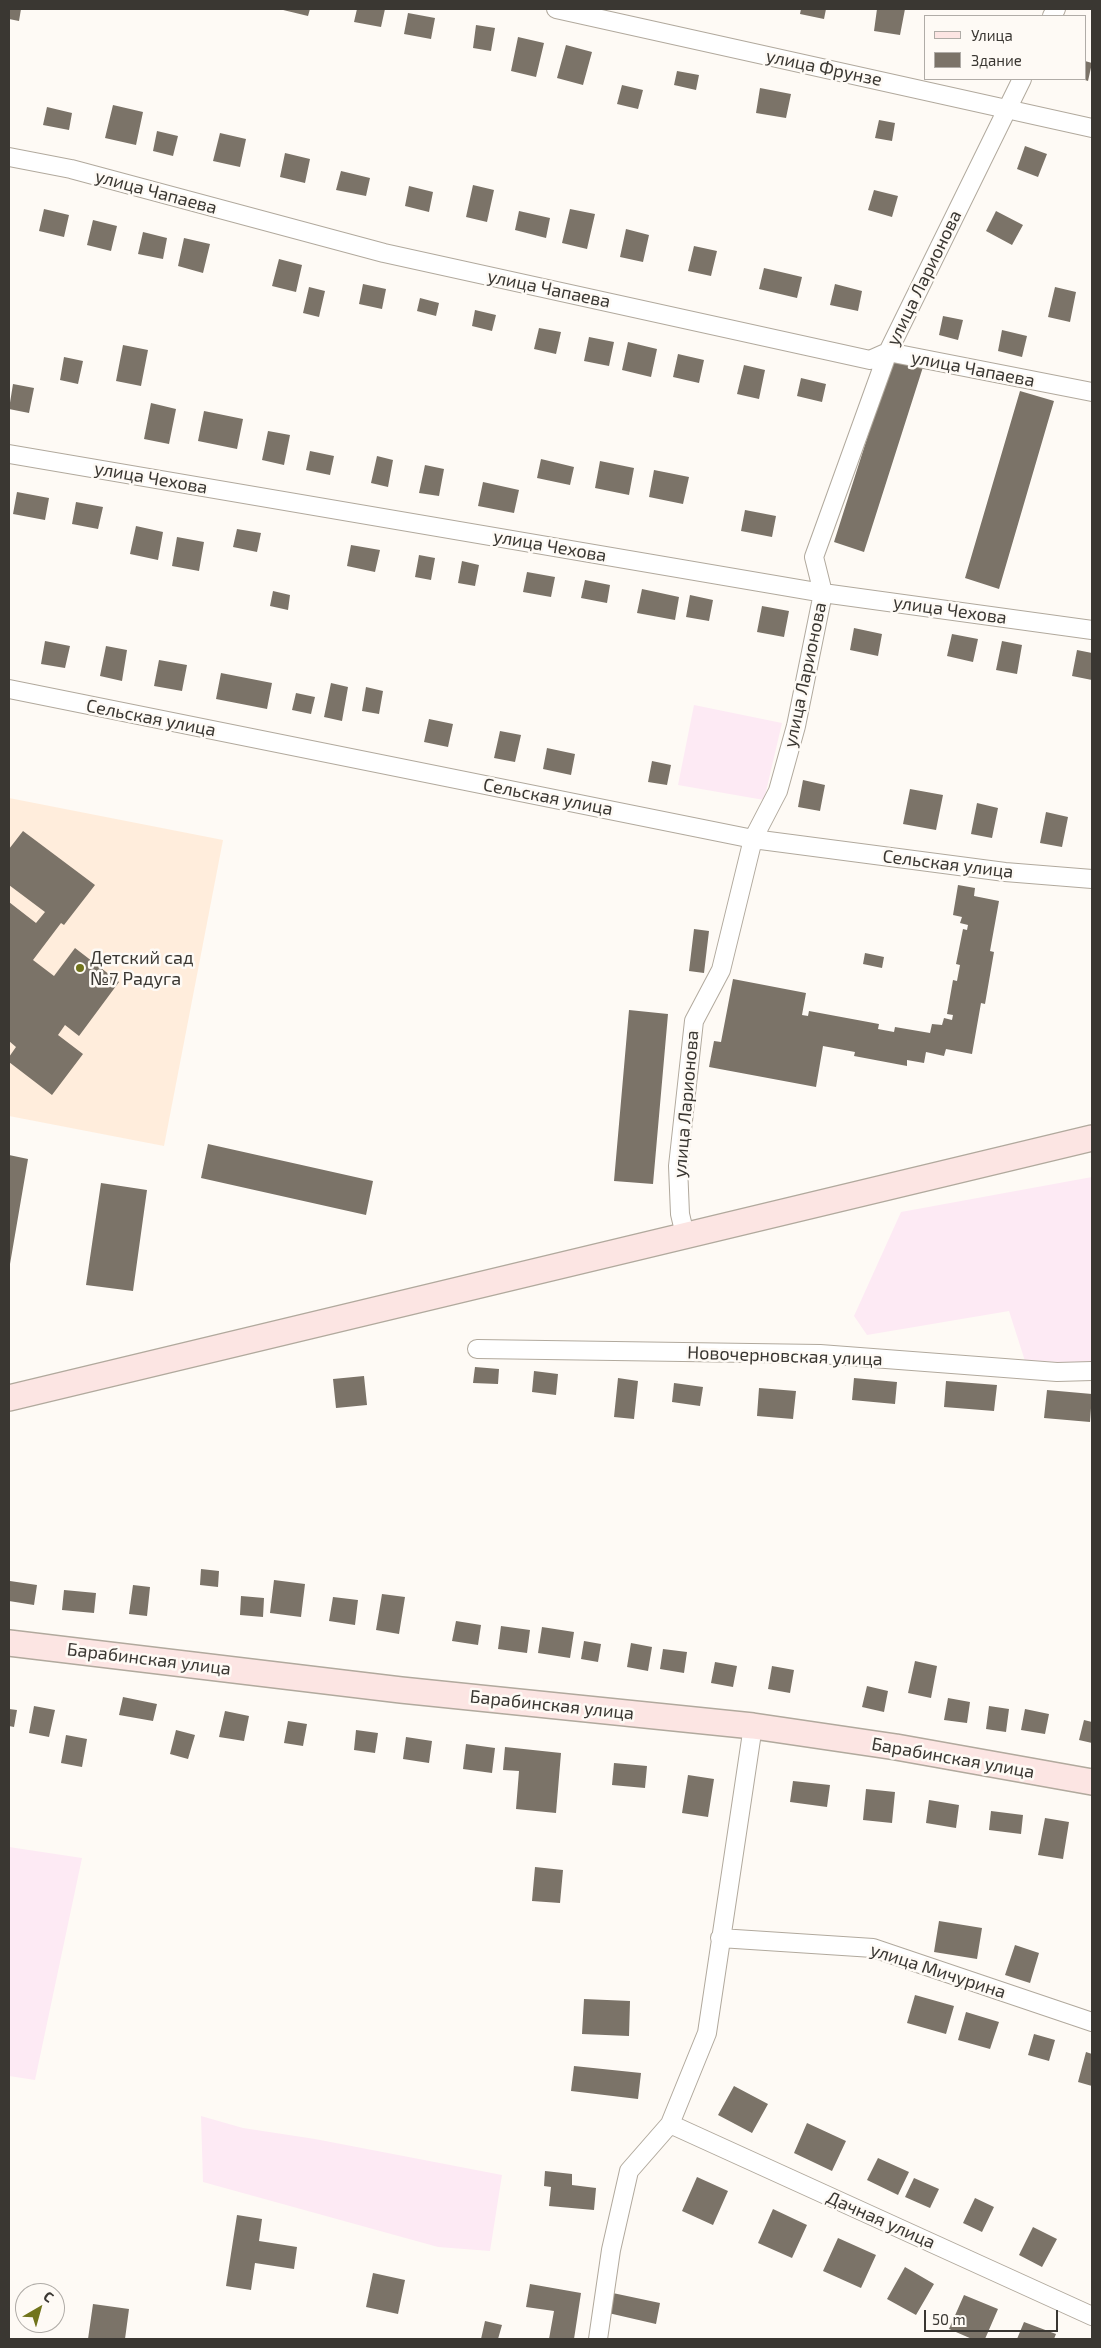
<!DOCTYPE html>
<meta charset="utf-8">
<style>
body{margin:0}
#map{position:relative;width:1101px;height:2348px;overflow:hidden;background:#fefaf5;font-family:"Exo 2",sans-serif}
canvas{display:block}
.frame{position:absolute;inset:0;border:10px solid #3a3732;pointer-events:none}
.legend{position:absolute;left:924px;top:15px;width:162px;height:65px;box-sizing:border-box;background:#fefaf5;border:1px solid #b0aca7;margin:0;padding:6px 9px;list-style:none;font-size:15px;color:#3a3732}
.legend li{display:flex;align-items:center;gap:10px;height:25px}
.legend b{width:25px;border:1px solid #b0aca7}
.north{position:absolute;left:15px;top:2283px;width:50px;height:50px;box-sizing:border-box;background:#fefaf5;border:1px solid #b0aca7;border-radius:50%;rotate:38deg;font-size:14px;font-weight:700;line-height:20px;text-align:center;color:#3a3732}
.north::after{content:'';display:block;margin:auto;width:18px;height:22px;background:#71741c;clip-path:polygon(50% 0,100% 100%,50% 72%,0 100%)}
.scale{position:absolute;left:924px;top:2310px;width:134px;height:22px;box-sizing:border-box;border:2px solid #3a3732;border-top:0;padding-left:6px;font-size:15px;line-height:18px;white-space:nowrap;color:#3a3732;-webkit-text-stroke:4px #fefaf5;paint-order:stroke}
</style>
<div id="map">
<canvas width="1101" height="2348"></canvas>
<div class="frame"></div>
<ul class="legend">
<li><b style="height:6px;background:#fce5e3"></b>Улица</li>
<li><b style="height:14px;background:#7b7368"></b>Здание</li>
</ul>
<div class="north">С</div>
<div class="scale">50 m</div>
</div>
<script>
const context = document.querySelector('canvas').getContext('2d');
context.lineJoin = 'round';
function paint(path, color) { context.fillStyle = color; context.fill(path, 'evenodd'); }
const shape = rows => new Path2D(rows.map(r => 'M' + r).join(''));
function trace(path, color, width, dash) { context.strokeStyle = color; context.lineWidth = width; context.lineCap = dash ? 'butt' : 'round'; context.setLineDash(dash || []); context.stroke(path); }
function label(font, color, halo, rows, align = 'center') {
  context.font = font + ' "Exo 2",sans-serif'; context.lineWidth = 5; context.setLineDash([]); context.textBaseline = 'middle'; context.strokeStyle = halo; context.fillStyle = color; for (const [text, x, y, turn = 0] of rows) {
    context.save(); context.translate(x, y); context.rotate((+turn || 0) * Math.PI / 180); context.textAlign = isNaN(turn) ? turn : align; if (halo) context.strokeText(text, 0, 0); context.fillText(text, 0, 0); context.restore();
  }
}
const industrial = shape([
 [694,705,782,723,764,800,678,785],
 [1092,1177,1092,1363,1025,1361,1009,1311,867,1335,854,1316,901,1212],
 [9,1847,82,1858,35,2080,9,2076],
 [201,2116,243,2128,315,2139,502,2175,490,2251,438,2247,203,2182]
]);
const education = shape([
 [9,798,223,840,164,1146,9,1116]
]);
const building = shape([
 [9,9,21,9,19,21,9,19],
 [279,9,310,9,308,16],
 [357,9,385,9,381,27,354,22],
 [801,9,826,9,824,19,800,14],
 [877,9,905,9,900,35,874,31],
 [408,13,435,18,431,39,404,34],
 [476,25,495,28,491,51,473,48],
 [518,37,544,43,536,77,511,71],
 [566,45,592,52,583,85,557,78],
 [1085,61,1092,63,1088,81,1085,80],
 [677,71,699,75,696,90,674,85],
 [622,85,643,90,638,109,617,104],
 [760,88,791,94,786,118,756,113],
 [113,105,143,112,136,145,105,138],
 [47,107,72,113,69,130,43,125],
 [879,120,895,123,892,141,875,138],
 [157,131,178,136,173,156,153,151],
 [220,133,246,139,240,167,213,161],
 [1025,146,1047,154,1038,177,1017,169],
 [285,153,310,159,305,183,280,177],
 [341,171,370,178,366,196,336,190],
 [473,185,494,190,487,222,466,217],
 [409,186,433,192,429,212,405,206],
 [874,190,898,196,892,217,868,210],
 [44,209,69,215,64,237,39,231],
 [570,209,595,214,587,249,562,243],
 [519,211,550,218,546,238,515,230],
 [996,211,1023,225,1012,245,986,231],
 [93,220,117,226,111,251,87,245],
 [626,229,649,235,643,262,620,257],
 [143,232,167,238,163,259,138,254],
 [184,238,210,244,203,273,178,266],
 [694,246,717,251,711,276,688,271],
 [279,259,302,265,296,292,272,286],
 [764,268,802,277,797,298,759,289],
 [363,284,386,289,382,309,359,304],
 [835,284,862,291,858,311,830,305],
 [309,287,325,291,319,317,303,313],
 [1055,287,1076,292,1070,322,1048,317],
 [420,298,439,303,436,316,417,311],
 [475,310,496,315,492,331,472,326],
 [943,316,963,320,958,340,939,335],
 [539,328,561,332,556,354,534,349],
 [1002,330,1027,336,1022,357,998,351],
 [589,337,614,342,609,366,584,361],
 [628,342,657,349,651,377,622,370],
 [123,345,148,350,141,386,116,381],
 [678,354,704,360,699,383,673,377],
 [64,357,83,361,78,384,60,380],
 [893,357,923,367,864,552,834,542],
 [744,365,765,370,759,399,737,394],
 [801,378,826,384,822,402,797,396],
 [13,384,34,388,29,413,9,409],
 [1020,391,1054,401,999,589,965,578],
 [151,403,176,409,169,444,144,439],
 [204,411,243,419,237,449,198,441],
 [268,431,290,435,284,465,262,460],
 [310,451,334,456,330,475,306,470],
 [377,456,393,460,388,487,371,483],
 [541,459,574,467,570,485,537,478],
 [600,461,634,468,629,495,595,488],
 [425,465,444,469,439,496,419,493],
 [654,470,689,477,683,504,649,497],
 [483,482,519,490,514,513,478,506],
 [17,492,49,498,45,520,13,514],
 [76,502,103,507,98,529,72,524],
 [745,510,776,516,772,537,741,531],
 [136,526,163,532,158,560,130,554],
 [237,529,261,533,257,552,233,547],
 [177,537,204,542,199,571,172,566],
 [351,545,380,550,375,572,347,566],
 [419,555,435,558,431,580,415,577],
 [462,561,479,565,475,586,458,583],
 [527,572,555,577,551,597,523,592],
 [585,580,610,585,607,603,581,598],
 [642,589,679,597,675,620,637,613],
 [273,591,290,595,288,610,270,606],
 [690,595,713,600,709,621,686,617],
 [762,606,789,611,784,637,757,632],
 [854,628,882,634,878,656,850,650],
 [952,634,978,639,973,662,947,656],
 [45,641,70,646,65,668,41,664],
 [1002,641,1022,645,1017,674,996,670],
 [106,646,127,650,122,681,100,676],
 [1077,650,1092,653,1092,680,1072,676],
 [159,660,187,665,182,691,154,686],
 [221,673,272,683,267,709,216,699],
 [331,683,348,687,342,721,324,717],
 [366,687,383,691,379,714,362,711],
 [296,693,315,697,311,714,292,710],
 [429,719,453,724,448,747,424,742],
 [500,731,521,735,515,762,494,758],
 [547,748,575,754,571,775,543,769],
 [652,761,671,765,667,785,648,782],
 [803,780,825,785,820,811,798,807],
 [910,789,943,795,936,830,903,824],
 [977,803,998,808,992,838,971,834],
 [1046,812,1068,817,1062,847,1040,843],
 [23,831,95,885,64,925,61,923,33,960,54,976,75,948,119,982,79,1036,65,1025,58,1035,83,1054,52,1095,9,1062,9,1057,16,1047,9,1041,9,902,36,923,45,912,9,885,9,849],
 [958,885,975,888,974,896,999,901,990,951,994,952,985,1004,981,1003,972,1054,946,1049,944,1056,926,1052,924,1063,907,1060,907,1066,854,1056,855,1052,823,1046,816,1087,709,1067,714,1041,721,1042,733,979,806,993,802,1015,808,1016,809,1011,879,1024,878,1029,894,1032,895,1027,930,1033,932,1024,942,1025,944,1018,952,1020,953,1015,947,1014,953,980,957,981,960,965,956,964,963,929,967,930,968,925,960,923,962,917,953,915],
 [694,929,709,931,704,973,689,971],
 [865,953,884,957,882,968,863,964],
 [629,1010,668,1014,653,1184,614,1181],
 [208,1144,373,1181,366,1215,201,1178],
 [9,1155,28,1159,10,1264,9,1264],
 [101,1183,147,1190,133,1291,86,1285],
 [475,1367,499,1369,498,1384,473,1383],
 [534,1371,558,1374,556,1395,532,1392],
 [364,1376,367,1405,336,1408,333,1379],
 [618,1378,638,1381,634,1419,614,1417],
 [854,1378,897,1382,895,1404,852,1400],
 [946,1381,997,1385,994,1411,944,1407],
 [674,1383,703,1387,700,1406,672,1402],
 [759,1388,796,1391,793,1419,757,1416],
 [1047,1390,1092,1394,1090,1422,1044,1418],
 [201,1569,219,1571,218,1587,200,1585],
 [274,1580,305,1584,301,1617,270,1613],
 [10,1581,37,1585,34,1605,9,1601],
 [133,1585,150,1587,147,1616,129,1614],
 [64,1590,96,1593,94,1613,62,1610],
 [382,1594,405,1597,399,1634,376,1630],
 [241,1596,264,1598,263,1617,240,1615],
 [333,1597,358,1600,355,1625,329,1621],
 [456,1621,481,1625,478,1645,452,1641],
 [501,1626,530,1630,527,1653,498,1649],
 [542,1627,574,1632,570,1658,538,1653],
 [584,1641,601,1644,598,1662,581,1659],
 [631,1643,652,1647,648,1671,627,1667],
 [663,1649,687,1652,684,1673,660,1669],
 [915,1661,937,1666,931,1698,908,1693],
 [715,1662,737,1666,733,1687,711,1683],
 [772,1666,794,1670,790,1693,768,1689],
 [867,1686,888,1691,884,1712,862,1707],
 [123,1697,157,1704,153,1721,119,1715],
 [948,1698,970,1702,967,1723,944,1720],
 [34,1706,55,1710,49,1737,29,1733],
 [989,1706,1009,1709,1006,1732,986,1729],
 [9,1709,17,1710,14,1727,9,1726],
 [1025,1709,1049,1714,1045,1734,1021,1730],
 [225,1711,249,1716,244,1741,219,1737],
 [1084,1720,1092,1722,1092,1743,1079,1740],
 [288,1721,307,1724,303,1746,284,1743],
 [176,1730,195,1735,188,1759,170,1754],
 [356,1730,378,1733,375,1753,354,1750],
 [66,1735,87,1739,82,1767,61,1763],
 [406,1737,432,1741,429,1763,403,1759],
 [466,1744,495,1748,492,1773,463,1769],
 [505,1747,561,1753,556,1813,516,1809,519,1771,503,1770],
 [614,1763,647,1766,645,1788,612,1785],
 [688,1775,714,1779,708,1817,682,1813],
 [793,1781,830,1785,827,1807,790,1802],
 [866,1789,895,1792,892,1823,863,1820],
 [929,1800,959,1805,956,1828,926,1823],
 [991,1811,1023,1815,1021,1834,989,1830],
 [1045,1818,1069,1822,1063,1859,1038,1855],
 [535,1867,563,1870,560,1903,532,1901],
 [939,1921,982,1928,977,1959,934,1952],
 [1015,1945,1039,1953,1030,1983,1005,1975],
 [915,1995,954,2006,946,2034,907,2023],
 [584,1999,630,2001,629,2036,582,2034],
 [966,2012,999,2022,990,2049,958,2040],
 [1034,2034,1055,2040,1049,2061,1028,2055],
 [1086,2052,1092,2054,1092,2086,1078,2082],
 [574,2066,641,2073,638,2099,571,2091],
 [734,2086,768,2104,752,2133,718,2115],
 [807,2123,846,2141,832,2171,794,2153],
 [878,2158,909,2172,898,2195,867,2180],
 [545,2171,572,2174,572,2185,596,2188,594,2210,549,2206,551,2187,544,2186],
 [697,2177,728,2191,713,2225,682,2211],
 [914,2178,939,2189,930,2208,905,2197],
 [975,2198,994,2207,982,2232,963,2223],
 [773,2209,807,2225,792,2258,758,2243],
 [237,2215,262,2219,259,2241,297,2247,294,2269,255,2263,251,2290,226,2286],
 [1033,2227,1057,2239,1042,2267,1019,2255],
 [838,2238,876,2255,861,2288,823,2271],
 [905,2267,934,2284,916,2315,887,2299],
 [373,2273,405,2280,398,2314,366,2307],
 [530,2284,581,2293,574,2339,549,2339,554,2311,526,2307],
 [608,2292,660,2303,656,2324,604,2312],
 [964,2295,998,2309,985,2339,972,2339,949,2329],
 [93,2304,129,2309,125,2339,88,2339],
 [485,2321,502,2325,498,2339,481,2339],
 [1024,2322,1056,2334,1054,2339,1017,2339]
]);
const street = shape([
 [556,9,1092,128],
 [1052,16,1056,9],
 [9,157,71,169,384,253,870,360,888,352,1092,392],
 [9,454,823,593,1092,630],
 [9,689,753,839,1005,872,1092,879],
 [685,1235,680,1214,678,1166,694,1021,721,970,753,839,778,791,796,726,823,593,814,557,888,352,1022,79],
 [477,1349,820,1354,1057,1372,1092,1371],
 [720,1938,873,1948,1092,2022],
 [670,2124,1092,2316],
 [598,2339,611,2250,629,2171,670,2124,707,2033,753,1726]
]);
const secondary = shape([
 [9,1398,1092,1138],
 [9,1643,401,1690,753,1726,896,1747,1092,1782]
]);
const markers = [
 [80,968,5,"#71741c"]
];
const streetNames = [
 ["улица Фрунзе",824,68,12],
 ["улица Чапаева",156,192,15],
 ["улица Ларионова",924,278,-64],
 ["улица Чапаева",549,289,12],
 ["улица Чапаева",973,369,11],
 ["улица Чехова",151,478,10],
 ["улица Чехова",550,546,10],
 ["улица Чехова",950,610,8],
 ["улица Ларионова",805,675,-78],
 ["Сельская улица",151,718,11],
 ["Сельская улица",548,797,11],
 ["Сельская улица",948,864,7],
 ["улица Ларионова",686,1104,-85],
 ["Новочерновская улица",785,1356,2],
 ["Барабинская улица",149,1659,7],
 ["Барабинская улица",552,1705,6],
 ["Барабинская улица",953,1758,10],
 ["улица Мичурина",938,1971,18],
 ["Дачная улица",881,2220,24]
];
const poiNames = [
 ["Детский сад",90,958],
 ["№7 Радуга",90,979]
];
paint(industrial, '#fdeaf4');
paint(education, '#ffeddc');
paint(building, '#7b7368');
trace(street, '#b1a99d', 20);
trace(secondary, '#b1a99d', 28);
trace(street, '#fff', 18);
trace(secondary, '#fce5e3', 25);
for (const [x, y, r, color] of markers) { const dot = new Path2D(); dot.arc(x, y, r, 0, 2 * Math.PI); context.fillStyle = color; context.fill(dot); trace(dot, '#fefaf5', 2); }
label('18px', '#3a3732', '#fefaf5', streetNames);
label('18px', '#3a3732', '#fefaf5', poiNames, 'left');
</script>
